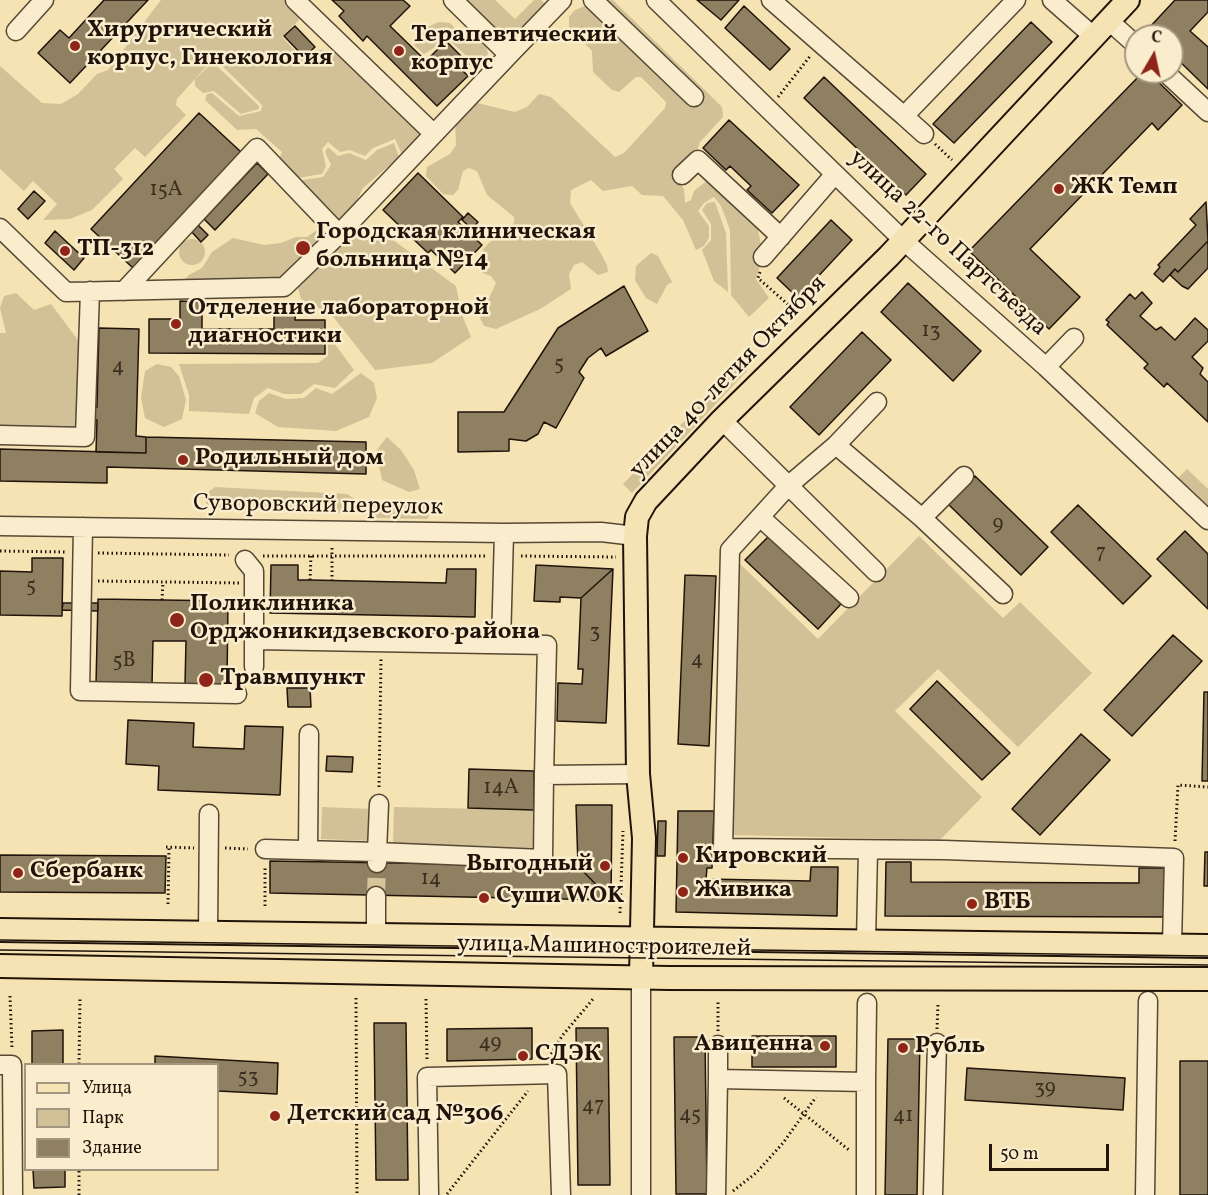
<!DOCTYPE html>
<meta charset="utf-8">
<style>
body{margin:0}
#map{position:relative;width:1208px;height:1195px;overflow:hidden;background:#f6e3b4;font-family:Vollkorn,serif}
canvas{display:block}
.legend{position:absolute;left:24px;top:1063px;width:195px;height:108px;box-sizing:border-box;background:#f9edce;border:2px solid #a29680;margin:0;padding:8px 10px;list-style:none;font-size:18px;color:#20140a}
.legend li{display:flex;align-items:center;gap:12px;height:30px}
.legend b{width:30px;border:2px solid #a29680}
.north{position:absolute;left:1124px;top:24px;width:60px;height:60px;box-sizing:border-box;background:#f9edce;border:2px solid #a29680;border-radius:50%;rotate:9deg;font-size:16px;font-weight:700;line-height:24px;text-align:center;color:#20140a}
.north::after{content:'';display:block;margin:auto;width:21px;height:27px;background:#8f2418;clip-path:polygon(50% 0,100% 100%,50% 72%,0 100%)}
.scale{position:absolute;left:989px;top:1144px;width:120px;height:27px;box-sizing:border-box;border:3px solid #20140a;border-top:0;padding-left:8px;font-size:18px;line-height:21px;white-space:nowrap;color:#20140a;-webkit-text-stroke:4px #f9edce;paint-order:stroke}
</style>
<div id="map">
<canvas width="1208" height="1195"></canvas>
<ul class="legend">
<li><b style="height:8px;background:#f6e3b4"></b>Улица</li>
<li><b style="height:16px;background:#d2c097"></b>Парк</li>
<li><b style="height:16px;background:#8f8062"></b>Здание</li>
</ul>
<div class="north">С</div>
<div class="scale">50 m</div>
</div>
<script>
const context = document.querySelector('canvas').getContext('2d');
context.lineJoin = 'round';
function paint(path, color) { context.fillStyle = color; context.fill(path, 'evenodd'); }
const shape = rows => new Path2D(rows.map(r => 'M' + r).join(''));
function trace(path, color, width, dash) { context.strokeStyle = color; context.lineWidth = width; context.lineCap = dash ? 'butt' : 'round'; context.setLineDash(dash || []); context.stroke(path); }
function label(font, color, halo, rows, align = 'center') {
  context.font = font + ' Vollkorn,serif'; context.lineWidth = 5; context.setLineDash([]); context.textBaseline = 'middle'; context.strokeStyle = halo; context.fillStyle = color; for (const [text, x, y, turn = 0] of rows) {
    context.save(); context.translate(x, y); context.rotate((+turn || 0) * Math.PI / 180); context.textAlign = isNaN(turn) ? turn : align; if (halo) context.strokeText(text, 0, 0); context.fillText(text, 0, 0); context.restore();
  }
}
const green = shape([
 [161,0,290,0,298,7,299,20,282,37,304,60,315,50,345,51,424,136,403,157,395,139,373,148,365,156,350,150,340,152,328,142,322,149,326,166,322,174,292,179,277,163,282,152,256,129,237,130,205,100,207,94,212,93,239,116,261,111,262,105,217,61,211,61,177,99,176,105,186,115,145,157,135,148,114,169,123,179,92,210,70,219,43,220,57,204,33,181,24,191,0,169,0,66,42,103,61,104,78,94,97,74,108,70],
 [461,0,495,0,515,19,534,0,541,0,549,7,510,47],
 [599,0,613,0,722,107,723,117,700,142,695,157,675,168,672,175,684,189,685,203,691,200,694,191,709,179,756,219,763,255,756,279,769,298,749,317,731,295,730,230,721,206,714,197,704,203,698,211,709,226,709,238,704,246,696,250,683,220,663,196,642,195,632,186,603,191,591,180,571,190,570,203,600,252,607,265,608,272,598,275,582,262,574,265,569,274,571,289,540,309,496,329,484,326,480,318,496,283,491,276,482,273,480,257,484,248,493,239,514,223,514,217,487,195,477,171,469,168,463,171,458,190,453,195,443,194,426,176,427,167,450,154,456,145,455,121,473,102,515,112,527,107,539,94,551,97,615,157,624,153,665,108,666,102,641,77,636,77,619,92,612,90,593,72,592,51,569,27,569,17,575,10],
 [439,22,450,23,457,30,467,29,476,32,485,41,488,54,483,64,475,64,448,39,424,54,414,45,425,28],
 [210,65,216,65,259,106,259,109,241,114,214,91,203,93,195,86,195,79],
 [394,143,399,157,363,188,356,202,356,213,339,227,296,181,323,177,331,165,325,152,328,147,338,156,349,153,366,160,377,150],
 [715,202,726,233,728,292,714,281,702,250,711,240,711,224,702,210,707,203],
 [361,224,378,229,456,286,462,315,471,337,432,363,375,370,331,314,301,299,298,288],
 [321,227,330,237,279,283,187,284,185,279,189,275,202,268,212,252,233,238,264,245,281,243,296,237,307,237],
 '179 252a13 13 0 1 1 26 0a13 13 0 1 1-26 0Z',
 [651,253,658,256,672,282,667,285,657,304,646,298,635,280,636,266],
 [16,293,34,310,51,304,84,348,82,432,0,431,0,333,6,333,0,308,4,296],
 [328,335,354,370,335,388,314,384,301,394,284,394,268,388,254,398,249,414,189,411,189,395,179,364,318,363,328,356],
 [746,358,747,371,632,493,623,484],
 [157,364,171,367,179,376,186,400,182,419,164,427,145,418,141,398,145,371],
 [361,373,374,383,377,398,369,417,336,431,278,427,255,413,259,401,269,393,286,399,304,398,316,388,332,394],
 [387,437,401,450,414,470,420,489,409,492,382,480,376,451],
 [1187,469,1208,489,1208,513,1175,481],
 [215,487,347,494,355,499,355,511,345,513,213,508,206,504,207,493],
 [377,501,426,504,430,509,430,515,427,519,376,518,370,513,371,504],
 [919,536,1003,618,1020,602,1092,673,1018,747,938,669,895,711,982,797,940,840,731,835,737,561,818,639],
 [322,807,373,809,372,841,321,839],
 [394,807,534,810,533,848,393,845]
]);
const building = shape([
 [104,0,148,0,70,83,38,53,60,30,69,38,104,0],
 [332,0,403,0,410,6,390,26,426,61,446,41,469,64,463,71,468,76,437,106,367,36,363,41,339,16,344,11,332,0],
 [697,0,739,0,721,20,697,0],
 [1175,0,1208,0,1208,12,1190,31,1208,47,1208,89,1172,54,1172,36,1153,36,1147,30,1175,0],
 [744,6,790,49,770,70,725,28,744,6],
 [1031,22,1052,42,954,143,933,124,1031,22],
 [295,26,315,47,304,57,284,36,295,26],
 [1143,72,1148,72,1182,105,1158,130,1152,123,1030,249,1080,297,1049,329,969,251,1143,72],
 [824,77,926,174,906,195,804,98,824,77],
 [199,113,241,152,133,268,91,229,199,113],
 [729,120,799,185,772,213,747,190,751,186,730,166,726,170,703,148,729,120],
 [257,163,268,174,215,230,204,219,257,163],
 [418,173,463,217,458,222,482,245,455,273,431,250,428,253,383,210,418,173],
 [34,191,45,201,28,219,18,209,34,191],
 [1206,202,1208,241,1178,272,1175,269,1163,282,1154,274,1160,267,1158,265,1196,225,1190,219,1206,202],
 [468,213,478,222,472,229,462,220,468,213],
 [831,220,852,240,798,298,777,278,831,220],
 [197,224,208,235,201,242,190,230,197,224],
 [55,231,84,258,74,270,45,243,55,231],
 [1208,241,1208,268,1188,289,1182,286,1170,275,1175,269,1178,272,1208,241],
 [908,283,981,351,953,381,881,312,908,283],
 [624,286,648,331,606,356,601,348,588,358,579,372,584,378,556,428,544,422,538,434,526,441,509,439,509,451,458,452,458,412,504,412,558,328,624,286],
 [1142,292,1152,303,1140,316,1156,330,1161,327,1175,340,1195,318,1208,330,1208,341,1192,357,1203,368,1200,374,1208,382,1208,422,1167,383,1164,387,1144,368,1148,364,1107,325,1109,322,1106,320,1130,294,1135,299,1142,292],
 [180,301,202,302,202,329,274,329,274,302,296,302,295,320,325,320,325,354,149,353,149,319,180,319,180,301],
 [99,328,139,329,136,436,146,437,146,453,96,452,97,420,89,420,89,407,97,407,99,328],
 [862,332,891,360,819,435,790,407,862,332],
 [146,437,366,442,366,474,107,467,107,483,0,481,0,449,146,453,146,437],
 [975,476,1048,547,1021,575,948,504,975,476],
 [1078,505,1151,576,1123,604,1051,532,1078,505],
 [1185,531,1208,554,1208,609,1157,559,1185,531],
 [769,536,841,604,818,629,745,560,769,536],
 [32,558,63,558,62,616,0,615,0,571,32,572,32,558],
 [271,565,298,565,298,580,310,580,446,583,447,569,476,569,475,617,270,613,271,565],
 [536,565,613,569,581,598,560,597,560,602,534,601,536,565],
 [613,569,606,723,557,721,558,683,582,684,583,669,578,669,581,598,613,569],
 [685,575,716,576,709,746,678,744,685,575],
 [98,599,228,601,227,684,185,684,186,641,153,641,152,685,96,684,98,599],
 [63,603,98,603,98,611,62,610,63,603],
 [1173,635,1202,661,1132,736,1104,710,1173,635],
 [937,681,1010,753,982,780,910,709,937,681],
 [287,688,310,688,311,707,288,707,287,688],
 [1204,692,1208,692,1208,781,1202,781,1204,692],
 [128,720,194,723,193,747,244,749,245,726,283,727,280,795,158,790,159,766,126,764,128,720],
 [1081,734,1110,760,1040,835,1012,809,1081,734],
 [327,756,353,757,352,772,326,771,327,756],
 [469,769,534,771,534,810,468,808,469,769],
 [576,805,612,805,611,900,578,866,576,805],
 [678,811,714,811,712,868,707,868,706,879,810,881,811,867,838,867,837,916,676,912,678,811],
 [658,821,666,821,665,856,657,856,658,821],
 [1205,852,1208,852,1208,886,1204,886,1205,852],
 [0,855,166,856,165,893,0,892,0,855],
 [270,861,578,866,611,900,270,893,270,861],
 [886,862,911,862,911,882,1139,883,1139,868,1165,868,1165,917,885,916,886,862],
 [374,1023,406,1023,408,1180,376,1180,374,1023],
 [532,1028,532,1059,447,1061,447,1029,532,1028],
 [576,1028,608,1028,610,1185,578,1185,576,1028],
 [63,1030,63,1064,32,1064,32,1031,63,1030],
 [752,1036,836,1036,836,1067,752,1067,752,1036],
 [674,1037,705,1037,707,1194,676,1194,674,1037],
 [888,1039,920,1039,917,1195,885,1195,888,1039],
 [155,1056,278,1063,277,1094,218,1091,218,1064,155,1064,155,1056],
 [1180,1061,1208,1061,1208,1195,1180,1195,1180,1061],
 [967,1068,1125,1078,1123,1110,965,1100,967,1068],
 [33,1170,65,1170,65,1187,34,1188,33,1170]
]);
const minorTunnel = shape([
 [376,896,377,863]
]);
const path = shape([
 [778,97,811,55],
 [935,144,952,160],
 [760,272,758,278,793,309],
 [0,551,67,552],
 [98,553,229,555],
 [263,556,487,556],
 [521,556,616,557],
 [310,580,311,556],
 [98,581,239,583],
 [332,581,332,548],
 [162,600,163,582],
 [379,787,381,659],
 [1175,841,1178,785,1208,787],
 [166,847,194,848],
 [225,848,248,849],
 [168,904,169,848],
 [265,906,265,866],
 [620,913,623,831],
 [10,996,12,1048],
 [356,998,357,1195],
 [426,999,427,1060],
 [937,1029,938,1004],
 [718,1031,718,1001],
 [549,1058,562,1036,593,999],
 [79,1064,80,997],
 [784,1098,849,1150],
 [733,1191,756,1173,783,1143,816,1097],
 [447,1194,528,1091],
 [79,1195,79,1170]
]);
const minor = shape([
 [295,0,434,134],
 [453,0,509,55,562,0],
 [593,0,694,97],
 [656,0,903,240,1046,367,1208,520],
 [771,0,904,116,1016,0],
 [1052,0,1093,36],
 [1108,20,1136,45],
 [16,31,44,0],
 [1165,72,1208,112],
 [904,116,924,134],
 [682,175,698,160,781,237],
 [0,228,66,292,284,287,339,234,509,55],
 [763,257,835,174],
 [124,291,257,148,339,234],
 [1046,367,1074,338],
 [877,402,836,445,789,485,730,550,723,848,944,850,1174,858,1172,945],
 [722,420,876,572],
 [0,435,85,437,90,291],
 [836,445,922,518,1003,594],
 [760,517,849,598],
 [922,518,964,476],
 [0,526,504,533,601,532,635,536],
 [83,527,80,691,237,694],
 [245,560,254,571,254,667],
 [254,640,547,645,544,775],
 [501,644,504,533],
 [265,849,377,852,379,804],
 [308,850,309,734],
 [377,863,377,852,543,859,544,775,638,774],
 [208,933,209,814],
 [376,935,376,896],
 [866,941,868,851],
 [0,1065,12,1065,13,1195],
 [718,1079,718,1045],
 [866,1082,867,1003],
 [429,1195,427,1077,557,1074,561,1195],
 [641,1195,641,976],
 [716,1195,718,1079,866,1082,866,1195],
 [933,1195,937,1043],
 [1145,1195,1148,1001]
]);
const major = shape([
 [0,930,1208,946],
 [0,966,669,978,1208,979],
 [641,976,644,838,638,774,635,536,637,517,646,501,722,420,889,256,1128,0]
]);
const tram = shape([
 [0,940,1208,956],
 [0,950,1208,965]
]);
const markers = [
 [75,46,6,"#8f2418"],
 [399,51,6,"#8f2418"],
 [1059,189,6,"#8f2418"],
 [303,248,8,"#8f2418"],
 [65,251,6,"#8f2418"],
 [176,324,6,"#8f2418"],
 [183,460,6,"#8f2418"],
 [177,620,8,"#8f2418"],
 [206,680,8,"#8f2418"],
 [683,858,6,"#8f2418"],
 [605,866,6,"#8f2418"],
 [18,873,6,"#8f2418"],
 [683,892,6,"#8f2418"],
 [484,898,6,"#8f2418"],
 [972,904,6,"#8f2418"],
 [825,1046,6,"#8f2418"],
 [903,1048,6,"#8f2418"],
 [523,1056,6,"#8f2418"],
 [275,1116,6,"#8f2418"]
];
const numberNames = [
 ["15А",166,191],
 ["13",931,332],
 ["5",559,365],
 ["4",118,368],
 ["9",998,525],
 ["7",1101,554],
 ["5",31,587],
 ["3",595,633],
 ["4",697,661],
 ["5В",124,662],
 ["14А",501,789],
 ["14",431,880],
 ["49",490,1044],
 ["53",248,1078],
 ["39",1045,1089],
 ["47",593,1107],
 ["45",690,1116],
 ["41",903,1117]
];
const poiNames = [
 ["Хирургический",87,32],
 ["корпус, Гинекология",87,60],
 ["Терапевтический",411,37],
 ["корпус",411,65],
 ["ЖК Темп",1071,189],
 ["Городская клиническая",316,234],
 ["больница №14",316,262],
 ["ТП-312",77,251],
 ["Отделение лабораторной",188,310],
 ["диагностики",188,338],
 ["Родильный дом",195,460],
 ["Поликлиника",190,606],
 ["Орджоникидзевского района",190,634],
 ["Травмпункт",220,680],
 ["Кировский",695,858],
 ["Выгодный",593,866,"right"],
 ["Сбербанк",30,873],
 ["Живика",695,892],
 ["Суши WOK",496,898],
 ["ВТБ",984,904],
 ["Авиценна",813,1046,"right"],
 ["Рубль",915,1048],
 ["СДЭК",535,1056],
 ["Детский сад №306",287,1116]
];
const streetNames = [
 ["улица 22-го Партсъезда",947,244,43],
 ["улица 40-летия Октября",729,378,-46],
 ["Суворовский переулок",318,507,1],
 ["улица Машиностроителей",604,948,1]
];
paint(green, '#d2c097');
paint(building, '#8f8062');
trace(building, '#20140a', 1.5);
trace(minorTunnel, '#d6c49a', 18, [18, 9]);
trace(minor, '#564834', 21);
trace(major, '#20140a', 26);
trace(path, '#20140a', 3, [1.5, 3]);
trace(minor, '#f9edce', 18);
trace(major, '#f6e3b4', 22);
trace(tram, '#20140a', 1.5);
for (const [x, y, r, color] of markers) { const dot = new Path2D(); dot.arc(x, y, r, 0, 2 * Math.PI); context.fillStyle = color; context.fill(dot); trace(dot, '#f9edce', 2); }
label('21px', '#3c2f20', null, numberNames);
label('bold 24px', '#20140a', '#f9edce', poiNames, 'left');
label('24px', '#20140a', '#f9edce', streetNames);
</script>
